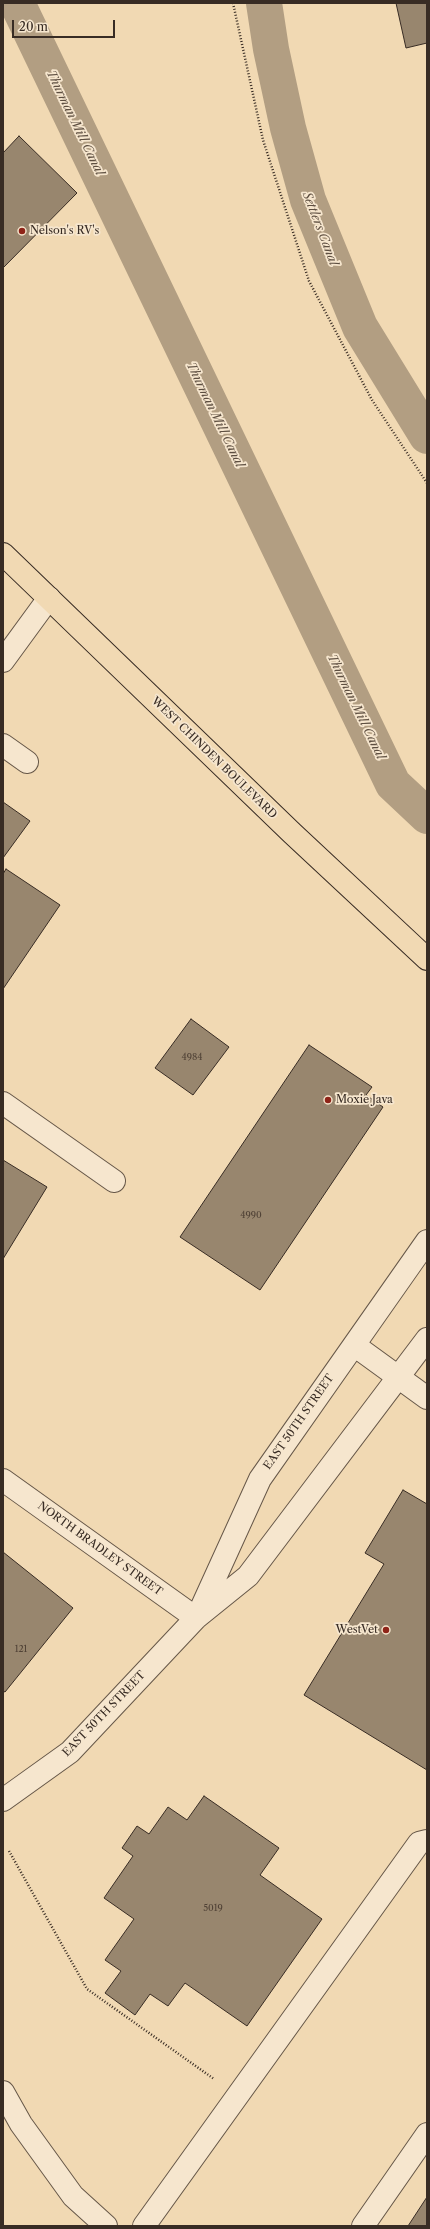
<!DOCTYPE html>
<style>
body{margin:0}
#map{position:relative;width:430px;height:2229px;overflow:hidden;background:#f1d9b3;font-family:"Libre Caslon Text",serif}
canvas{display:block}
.frame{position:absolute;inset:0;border:4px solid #382c24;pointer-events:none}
.scale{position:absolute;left:12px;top:20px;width:103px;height:18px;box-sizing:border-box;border:2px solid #382c24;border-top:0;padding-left:5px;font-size:12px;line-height:14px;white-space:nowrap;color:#382c24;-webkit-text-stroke:3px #f6e6ce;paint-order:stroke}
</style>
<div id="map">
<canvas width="430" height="2229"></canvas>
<div class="frame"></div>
<div class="scale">20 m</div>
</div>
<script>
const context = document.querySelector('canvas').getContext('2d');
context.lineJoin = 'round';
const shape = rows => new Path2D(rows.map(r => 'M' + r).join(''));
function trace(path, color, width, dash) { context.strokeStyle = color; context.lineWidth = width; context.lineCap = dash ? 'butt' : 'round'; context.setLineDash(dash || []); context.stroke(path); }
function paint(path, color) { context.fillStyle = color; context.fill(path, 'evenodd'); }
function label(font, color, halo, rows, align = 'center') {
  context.font = font + ' "Libre Caslon Text",serif'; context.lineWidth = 3.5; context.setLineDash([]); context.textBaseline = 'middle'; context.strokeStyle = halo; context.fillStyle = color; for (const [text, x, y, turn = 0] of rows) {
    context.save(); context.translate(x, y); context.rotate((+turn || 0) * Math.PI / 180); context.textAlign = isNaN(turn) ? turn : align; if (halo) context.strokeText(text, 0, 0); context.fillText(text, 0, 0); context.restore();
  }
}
const canal = shape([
 [17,3,393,784,427,816],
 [264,3,271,49,288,128,308,200,360,327,427,436]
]);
const building = shape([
 [396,3,427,3,427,43,406,48,396,3],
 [19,136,77,193,3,268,3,153,19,136],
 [3,802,30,821,3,858,3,802],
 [6,869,60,905,3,989,3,874,6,869],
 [191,1019,229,1047,193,1095,155,1068,191,1019],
 [309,1045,372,1087,366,1095,383,1107,260,1290,180,1237,309,1045],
 [3,1160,47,1187,3,1259,3,1160],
 [403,1490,427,1504,427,1770,304,1695,384,1564,365,1553,403,1490],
 [3,1552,73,1608,5,1692,3,1691,3,1552],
 [204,1796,279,1848,260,1875,322,1919,247,2026,185,1983,168,2006,150,1994,135,2015,105,1993,121,1971,105,1960,134,1919,104,1898,133,1856,122,1848,137,1826,149,1834,168,1807,187,1820,204,1796],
 [427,2197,427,2226,408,2226,427,2197]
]);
const path = shape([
 [233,3,263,140,309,281,372,400,427,483],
 [9,1851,87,1989,214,2079]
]);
const minor = shape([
 [3,661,49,598],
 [3,745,27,762],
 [3,1103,114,1181],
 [354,1345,427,1398],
 [3,1480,196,1618],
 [199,1613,260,1479,427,1241],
 [3,1800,70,1752,196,1618,248,1576,427,1339],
 [3,2092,21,2124,73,2196,106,2226],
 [144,2226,419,1843,427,1841],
 [363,2226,427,2134]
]);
const major = shape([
 [3,554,292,833,427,959]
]);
const markers = [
 [22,231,4,"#8f2418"],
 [328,1100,4,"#8f2418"],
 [386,1630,4,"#8f2418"]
];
const numberNames = [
 ["4984",192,1057],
 ["4990",251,1215],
 ["121",21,1649],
 ["5019",213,1908]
];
const poiNames = [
 ["Nelson's RV's",30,231],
 ["Moxie Java",336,1100],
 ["WestVet",378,1630,"right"]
];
const streetNames = [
 ["WEST CHINDEN BOULEVARD",214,758,44],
 ["EAST 50TH STREET",299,1422,-55],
 ["NORTH BRADLEY STREET",100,1549,36],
 ["EAST 50TH STREET",104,1714,-46]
];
const waterNames = [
 ["Thurman Mill Canal",75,123,64],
 ["Settlers Canal",320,229,69],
 ["Thurman Mill Canal",215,415,64],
 ["Thurman Mill Canal",356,707,64]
];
trace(canal, '#b29e82', 36);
paint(building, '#98866e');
trace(building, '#382c24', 1);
trace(minor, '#665748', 24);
trace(major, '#382c24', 24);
trace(path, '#382c24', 2.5, [1, 2]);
trace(minor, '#f6e6ce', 22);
trace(major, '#f1d9b3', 22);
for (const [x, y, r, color] of markers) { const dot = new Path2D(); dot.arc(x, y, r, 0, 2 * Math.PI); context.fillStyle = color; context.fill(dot); trace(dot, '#f6e6ce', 1.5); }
label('9px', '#504236', null, numberNames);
label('11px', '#382c24', '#f6e6ce', poiNames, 'left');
label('11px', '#382c24', '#f6e6ce', streetNames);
label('italic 12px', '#5d4e40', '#f6e6ce', waterNames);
</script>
